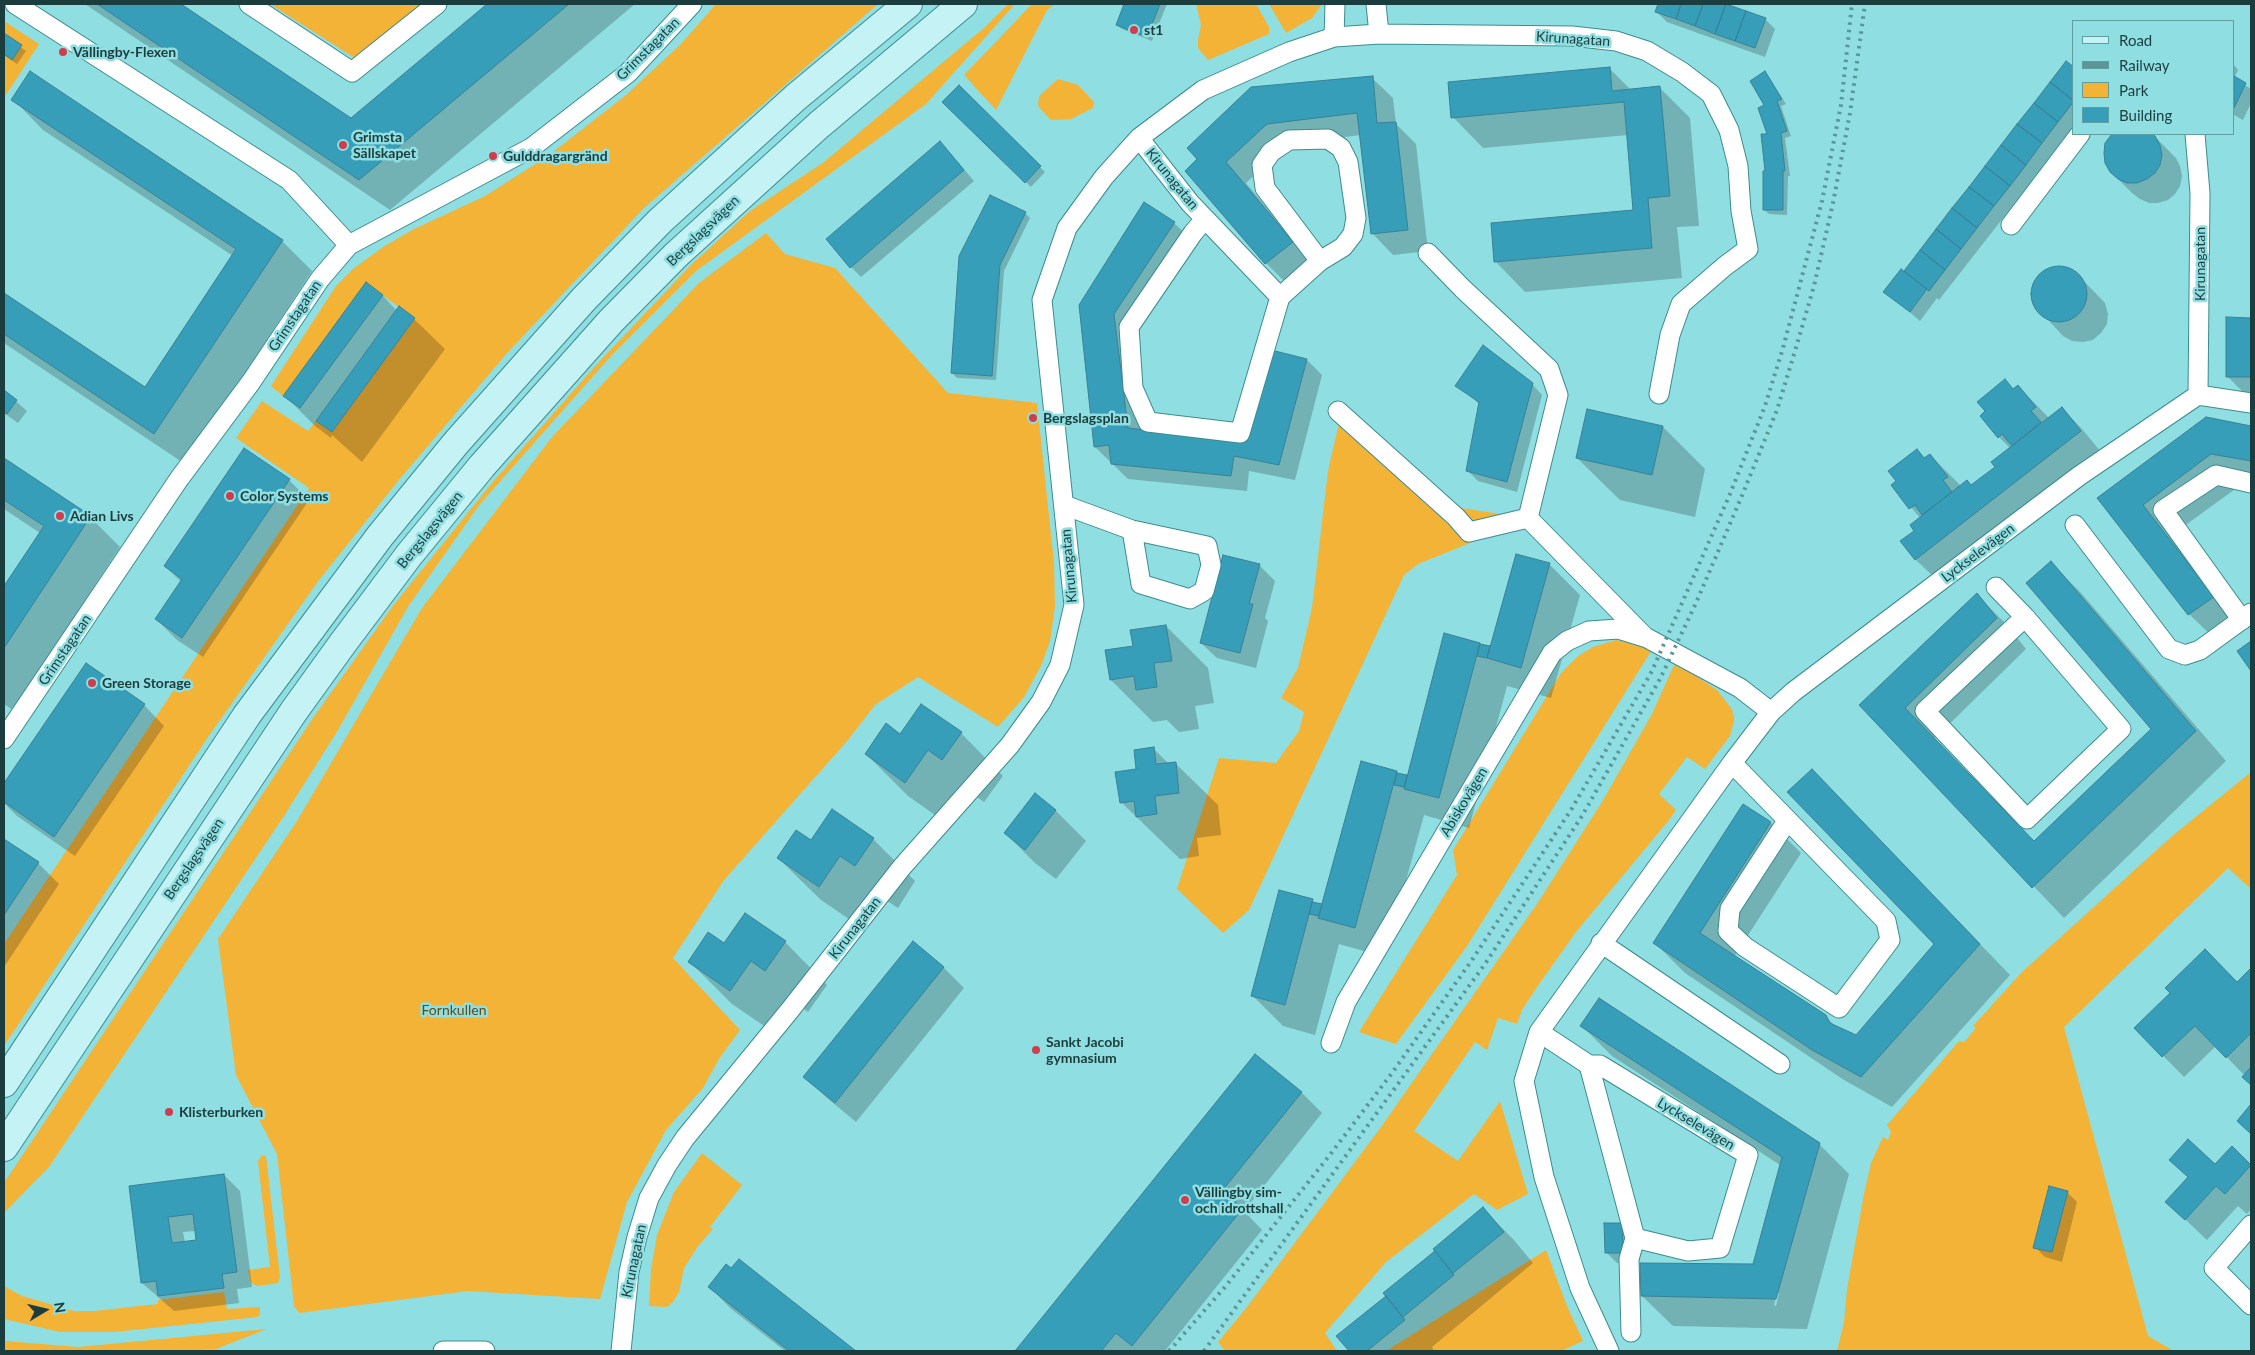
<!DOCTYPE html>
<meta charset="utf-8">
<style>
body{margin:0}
#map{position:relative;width:2255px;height:1355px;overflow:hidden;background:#8fdee1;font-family:Lato,sans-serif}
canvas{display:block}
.frame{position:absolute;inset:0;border:5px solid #1c3d3e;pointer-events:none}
.legend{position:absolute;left:2072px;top:20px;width:162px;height:115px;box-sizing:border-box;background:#8fdee1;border:1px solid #619ea0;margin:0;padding:6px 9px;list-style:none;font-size:15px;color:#1c3d3e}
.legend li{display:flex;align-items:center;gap:10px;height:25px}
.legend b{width:25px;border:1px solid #619ea0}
.north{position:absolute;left:20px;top:1285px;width:50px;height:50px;-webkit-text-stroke:4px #8fdee1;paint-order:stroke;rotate:81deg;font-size:14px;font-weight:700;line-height:20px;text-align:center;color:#1c3d3e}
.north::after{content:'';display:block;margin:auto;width:18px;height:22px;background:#1c3d3e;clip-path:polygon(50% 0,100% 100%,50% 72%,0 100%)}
</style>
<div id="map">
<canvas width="2255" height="1355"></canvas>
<div class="frame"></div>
<ul class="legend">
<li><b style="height:6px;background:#c5f3f5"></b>Road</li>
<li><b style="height:6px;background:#5b9598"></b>Railway</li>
<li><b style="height:14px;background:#f3b337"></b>Park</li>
<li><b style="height:14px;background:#369eb9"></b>Building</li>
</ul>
<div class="north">N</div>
</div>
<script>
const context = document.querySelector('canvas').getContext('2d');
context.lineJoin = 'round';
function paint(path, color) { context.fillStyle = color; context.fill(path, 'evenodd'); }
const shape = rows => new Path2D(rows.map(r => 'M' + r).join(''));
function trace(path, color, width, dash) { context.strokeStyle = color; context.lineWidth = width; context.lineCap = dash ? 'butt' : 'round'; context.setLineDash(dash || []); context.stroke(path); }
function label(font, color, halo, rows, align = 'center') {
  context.font = font + ' Lato,sans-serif'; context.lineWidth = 5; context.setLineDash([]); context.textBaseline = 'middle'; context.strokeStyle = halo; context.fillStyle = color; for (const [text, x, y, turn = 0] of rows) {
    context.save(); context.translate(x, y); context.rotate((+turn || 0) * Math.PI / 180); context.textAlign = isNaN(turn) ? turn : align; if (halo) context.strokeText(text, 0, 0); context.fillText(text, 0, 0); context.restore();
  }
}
const green = shape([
 [270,4,431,4,358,60],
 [716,4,878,4,644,208,508,352,398,481,319,580,208,737,4,1046,4,944,309,488,236,438,262,401,308,431,316,421,332,432,415,319,366,283,283,396,271,386,336,286,353,269,383,247,412,230,485,196,548,156,626,95,680,45],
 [1008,4,1015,4,926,104,696,271,611,356,480,504,409,605,338,730,284,816,49,1167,4,1213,4,1183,313,718,392,607,491,484,598,363,692,264,750,211,824,162,985,27],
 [1032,4,1055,4,1047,10,996,110,964,75],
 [1196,4,1256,4,1269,27,1269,34,1208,60,1198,48,1198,40,1201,25],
 [1269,4,1322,4,1312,18,1286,33],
 [4,21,39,44,4,98],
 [1058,79,1078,85,1094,102,1093,108,1071,119,1051,120,1038,106,1039,96],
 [766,233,785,254,835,268,948,393,1037,403,1054,563,1055,606,1050,641,1041,666,1024,697,998,727,918,677,875,705,848,740,724,880,673,958,740,1030,719,1059,703,1088,666,1130,627,1202,600,1299,468,1291,299,1313,294,1306,277,1154,236,1075,218,939,297,821,422,608,552,437,699,283],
 [1346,405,1392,454,1454,507,1500,514,1497,532,1418,564,1404,575,1249,910,1223,933,1177,889,1219,758,1276,763,1299,731,1304,712,1281,698,1298,668,1312,608,1328,471,1338,427],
 [1616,640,1653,648,1467,946,1396,1044,1359,1032,1457,875,1453,850,1561,673,1578,656,1593,647],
 [1674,665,1693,674,1717,690,1731,708,1734,715,1734,721,1730,736,1705,769,1687,757,1659,794,1676,810,1669,820,1576,932,1537,987,1522,1010,1517,1024,1498,1018,1487,1050,1475,1042,1414,1131,1458,1161,1500,1101,1528,1194,1497,1210,1474,1194,1386,1262,1325,1333,1337,1351,1225,1351,1218,1342,1247,1307,1381,1127,1537,904,1602,802,1652,714],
 [2251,772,2251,889,2228,868,2064,1027,2148,1336,2174,1351,1837,1351,1844,1322,1847,1289,1864,1194,1871,1163,1883,1137,1888,1140,1891,1132,1887,1125,1959,1041,1964,1042,1976,1028,1973,1026,2021,973,2171,837],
 [702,1153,742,1185,710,1227,713,1229,698,1246,684,1268,679,1292,673,1302,667,1307,649,1306,651,1269,657,1235,674,1192],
 [262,1155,266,1156,280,1277,278,1283,257,1286,251,1283,248,1270,270,1267,258,1161],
 [1546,1250,1567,1306,1583,1341,1561,1351,1386,1351],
 [4,1286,22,1296,74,1311,94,1311,158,1304,158,1300,224,1292,227,1309,260,1307,260,1314,258,1317,114,1332,60,1332,4,1319],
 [267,1329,216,1349,178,1351,4,1351,4,1341,6,1341,78,1347]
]);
const shadow = shape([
 [85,4,179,4,351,120,489,4,635,4,390,210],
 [1125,4,1167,4,1152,41,1122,29,1117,25],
 [1660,4,1722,4,1765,19,1775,29,1765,57,1667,22,1657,12],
 [4,35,26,51,17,64,4,55],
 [2066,63,2074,69,2074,127,1939,300,1937,298,1920,321,1885,291,1904,273],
 [2234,65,2238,70,2234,78,2251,89,2251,103,2243,120,2234,115],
 [1610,69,1631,90,1660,88,1690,118,1699,226,1677,227,1682,278,1525,292,1495,261,1635,211,1628,135,1483,148,1453,117],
 [1765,73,1786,104,1781,106,1791,136,1785,138,1790,176,1788,176,1787,215,1769,214,1764,210,1768,135],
 [1372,78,1393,98,1396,124,1416,144,1428,251,1393,255,1373,234,1361,135,1288,144,1246,183,1313,263,1287,284,1266,263,1187,171,1199,159,1189,148],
 [959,87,1045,172,1031,187,944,102],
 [13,99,282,241,312,271,185,464,4,343,4,295,145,389,233,256,43,130],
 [2114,134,2151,134,2155,137,2176,158,2180,166,2182,176,2180,186,2175,194,2168,200,2158,203,2149,203,2140,199,2132,193,2111,172,2112,136],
 [950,153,974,181,861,277,851,267],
 [990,197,1025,213,1030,218,1004,271,996,380,957,378,952,373],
 [1144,204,1174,223,1190,238,1129,330,1142,431,1248,443,1272,352,1307,360,1322,375,1295,480,1249,471,1247,491,1128,479,1095,447,1080,306],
 [2057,267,2068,268,2077,274,2105,303,2108,314,2107,324,2101,333,2093,340,2083,342,2072,341,2063,336,2035,306,2032,296,2033,286,2039,276,2047,270],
 [382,295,397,311,399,308,414,319,445,349,362,462,332,435,331,438,315,426,285,396],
 [2228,319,2251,319,2251,392,2243,392,2227,376],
 [2005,380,2014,390,2018,386,2049,418,2062,408,2082,429,2101,452,1937,580,1916,560,1902,542,1916,531,1920,518,1893,485,1898,482,1917,450,1925,459,1930,455,1961,486,1972,486,1997,467,2010,448,1999,437,1987,411],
 [1532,384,1542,395,1517,492,1478,481,1467,470,1479,404,1457,385],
 [4,391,27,411,18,423,4,413],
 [2206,419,2251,428,2251,485,2242,484,2172,535,2243,628,2220,644,2189,614,2099,498],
 [1663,427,1705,469,1695,517,1620,500,1577,458],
 [4,460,90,517,120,547,13,710,4,704,4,589,40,533,4,509],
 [289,480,309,500,203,657,177,640,156,619,181,582,165,566],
 [1517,555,1550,565,1580,595,1551,698,1507,686,1469,828,1424,815,1385,957,1339,944,1315,1035,1283,1026,1252,995,1312,900,1316,904,1323,906,1362,762,1408,777,1445,635,1491,648],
 [2051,563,2081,593,2226,761,2064,918,1861,705,1977,595,2007,625,2026,649,1934,739,2034,842,2152,729],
 [1259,565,1275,581,1265,618,1268,621,1256,668,1217,658,1201,643],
 [1166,626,1208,668,1214,703,1195,706,1199,729,1179,732,1167,720,1153,722,1111,680,1134,647],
 [86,665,144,705,164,726,75,856,17,816,4,803,4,785],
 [961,733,1003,776,984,802,970,792,948,824,908,796,866,754,900,735],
 [1154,749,1169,764,1175,763,1218,805,1221,835,1197,838,1199,856,1180,859,1121,802,1138,770],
 [1035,795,1056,811,1086,841,1056,879,1035,863,1005,833],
 [1842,801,2010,975,1892,1107,1844,1080,1685,973,1655,943,1743,806,1771,823,1801,853,1734,957,1825,1016,1836,1027,1856,1036,1936,944],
 [873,839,915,881,898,908,883,898,862,928,821,900,778,858,811,842],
 [4,840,38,863,59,884,4,967],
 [745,915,785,942,827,985,808,1012,794,1002,773,1032,732,1004,690,962,724,945],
 [913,943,944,968,964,988,856,1122,826,1097,805,1077],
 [2251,970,2251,1085,2244,1077,2245,1076,2216,1046,2184,1077,2136,1028,2237,984],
 [1582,1026,1819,1144,1849,1174,1807,1329,1673,1326,1642,1296,1754,1265,1780,1165,1612,1056],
 [1777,1293,1779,1293,1776,1306,1774,1305],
 [1255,1055,1302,1093,1322,1113,1244,1211,1262,1230,1165,1351,1017,1351],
 [2232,1148,2251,1165,2251,1209,2247,1214,2238,1206,2207,1240,2167,1202,2189,1178,2216,1166],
 [224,1175,240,1191,252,1287,237,1289,239,1303,174,1311,142,1283,130,1188],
 [196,1231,198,1241,185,1243,183,1232],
 [2067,1192,2077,1202,2062,1262,2045,1257,2035,1247],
 [1483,1209,1513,1239,1533,1263,1432,1347,1434,1351,1350,1351,1338,1336,1387,1296,1385,1293],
 [1621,1224,1631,1234,1633,1262,1617,1263,1607,1253],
 [739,1260,854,1351,785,1351,730,1308,710,1287,731,1270]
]);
const building = shape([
 [97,4,181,4,351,118,487,4,569,4,359,180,97,4],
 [1124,4,1160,4,1147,37,1116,25,1124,4],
 [1658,4,1681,4,1676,19,1655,12,1658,4],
 [1681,4,1703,4,1695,26,1676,19,1681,4],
 [1703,4,1726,4,1715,34,1695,26,1703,4],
 [1726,4,1746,11,1735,41,1715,34,1726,4],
 [1746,11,1766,18,1755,48,1735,41,1746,11],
 [4,33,22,45,12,60,4,54,4,33],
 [2066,61,2074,67,2074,101,2050,82,2066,61],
 [1610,67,1612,91,1660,86,1670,196,1648,198,1652,248,1494,262,1491,223,1633,210,1624,102,1451,118,1448,82,1610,67],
 [30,71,283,240,154,434,4,334,4,293,145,387,236,249,11,100,30,71],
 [1765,71,1782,99,1777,101,1787,131,1781,133,1785,171,1783,171,1783,210,1763,210,1763,171,1765,171,1761,134,1767,134,1758,108,1764,105,1750,81,1765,71],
 [1373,76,1377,123,1396,122,1408,230,1371,234,1357,113,1267,124,1226,162,1293,242,1265,264,1185,171,1197,159,1187,148,1251,87,1373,76],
 [2234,76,2246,83,2234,108,2234,76],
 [2050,82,2074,101,2058,122,2034,103,2050,82],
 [959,85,1041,166,1025,183,942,102,959,85],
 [2034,103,2058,122,2042,143,2017,124,2034,103],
 [2017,124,2042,143,2026,165,2001,145,2017,124],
 [2112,134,2153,134,2155,136,2160,145,2162,155,2160,165,2155,173,2147,179,2137,183,2127,183,2118,179,2110,172,2105,163,2104,153,2105,143,2112,134],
 [940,141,964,170,850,268,826,239,940,141],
 [2001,145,2026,165,2010,186,1985,166,2001,145],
 [1985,166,2010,186,1994,206,1969,187,1985,166],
 [1969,187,1994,206,1977,228,1952,208,1969,187],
 [990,195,1026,212,1000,265,992,376,951,373,959,256,990,195],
 [1144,202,1175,222,1114,314,1128,428,1247,441,1271,350,1307,359,1279,465,1234,456,1231,476,1111,464,1109,445,1094,447,1079,305,1144,202],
 [1952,208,1977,228,1961,249,1936,229,1952,208],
 [1936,229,1961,249,1945,270,1920,250,1936,229],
 [1920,250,1945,270,1929,291,1904,271,1920,250],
 '2031 294a28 28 0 1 1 56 0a28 28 0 1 1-56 0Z',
 [1901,269,1927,289,1910,312,1883,292,1901,269],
 [366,282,383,295,300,408,283,396,366,282],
 [399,306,415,318,332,432,316,421,399,306],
 [2226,317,2251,318,2251,377,2226,377,2226,317],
 [1483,345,1533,383,1507,482,1466,471,1479,402,1455,386,1483,345],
 [2005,379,2013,389,2018,385,2036,407,2031,411,2041,422,2012,446,2002,434,1998,438,1980,416,1985,411,1977,402,2005,379],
 [4,390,17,400,7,414,4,412,4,390],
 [2062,407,2081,431,1915,560,1900,541,1914,531,1910,525,1967,480,1971,485,1995,467,1991,462,2062,407],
 [1587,409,1663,426,1652,475,1576,458,1587,409],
 [2206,417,2251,426,2251,461,2211,454,2143,505,2214,597,2188,615,2097,498,2206,417],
 [244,448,290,479,182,638,155,619,182,579,164,566,244,448],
 [1917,449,1924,458,1930,454,1948,477,1943,480,1952,492,1922,515,1915,505,1909,509,1891,485,1896,481,1888,471,1917,449],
 [4,458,91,516,4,648,4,586,44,526,4,500,4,458],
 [1516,554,1550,563,1521,668,1487,658,1516,554],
 [1223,555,1260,564,1249,604,1253,604,1240,653,1200,643,1223,555],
 [2051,561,2196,731,2032,888,1859,705,1977,593,1997,618,1905,708,2034,841,2151,729,2026,583,2051,561],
 [1166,625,1172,661,1154,663,1157,687,1136,690,1134,676,1110,680,1105,650,1133,646,1130,630,1166,625],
 [1444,633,1480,643,1439,798,1404,789,1444,633],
 [2251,641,2251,671,2237,651,2251,641],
 [1480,644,1490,646,1487,658,1477,656,1480,644],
 [86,663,145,704,54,837,4,802,4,783,86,663],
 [921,704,962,732,942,760,928,750,905,783,865,754,886,723,900,734,921,704],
 [1154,747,1156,764,1176,762,1179,793,1155,796,1157,814,1136,817,1134,801,1120,803,1115,772,1136,769,1134,750,1154,747],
 [1361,761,1397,771,1355,928,1318,918,1361,761],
 [1812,769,1980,944,1861,1077,1812,1050,1653,943,1743,804,1771,822,1700,933,1826,1015,1830,1023,1856,1035,1934,944,1787,792,1812,769],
 [1397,773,1407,775,1404,787,1394,785,1397,773],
 [1035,793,1056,810,1025,850,1004,833,1035,793],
 [832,809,874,838,855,866,840,856,819,887,777,858,796,830,811,840,832,809],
 [4,839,39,862,4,915,4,839],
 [1279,890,1313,899,1285,1005,1251,996,1279,890],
 [1312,902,1322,904,1319,916,1309,914,1312,902],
 [745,913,786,941,765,971,751,961,730,991,688,962,708,932,724,943,745,913],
 [913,941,944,967,835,1103,803,1077,913,941],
 [2205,949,2237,982,2251,968,2251,1033,2226,1058,2195,1026,2162,1057,2134,1028,2170,993,2165,988,2205,949],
 [1599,998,1820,1143,1776,1299,1641,1296,1640,1263,1753,1264,1782,1157,1580,1026,1599,998],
 [1255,1054,1302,1092,1222,1191,1243,1208,1132,1346,1116,1333,1101,1351,1015,1351,1255,1054],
 [2251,1067,2251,1085,2242,1077,2251,1067],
 [2251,1104,2251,1134,2237,1121,2251,1104],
 [2188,1139,2215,1164,2232,1146,2251,1165,2225,1194,2216,1186,2185,1220,2165,1202,2188,1177,2169,1160,2188,1139],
 [224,1174,237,1272,222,1274,224,1288,158,1296,156,1281,141,1283,129,1186,224,1174],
 [193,1214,196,1240,172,1243,168,1217,193,1214],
 [2049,1186,2068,1191,2052,1252,2033,1248,2049,1186],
 [1483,1207,1504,1232,1453,1273,1433,1249,1483,1207],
 [1604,1223,1622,1223,1623,1253,1605,1253,1604,1223],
 [1435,1251,1454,1275,1403,1317,1383,1293,1435,1251],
 [739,1259,763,1278,856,1351,789,1351,708,1287,726,1264,731,1268,739,1259],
 [1386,1296,1405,1320,1367,1351,1349,1351,1336,1336,1386,1296]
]);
const street = shape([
 [15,4,289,180,349,245],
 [249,4,352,72,437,4],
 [1376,4,1379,34],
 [1334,37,1335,4],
 [2195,134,2200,193,2198,395],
 [1139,138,1190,203,1280,297,1320,261,1343,247,1353,234,1356,218,1348,162,1341,148,1328,139,1289,140,1271,152,1262,165,1265,188,1320,261],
 [1205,219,1193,233,1129,327,1133,388,1148,422,1240,433,1280,297],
 [2011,225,2080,134],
 [1338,411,1456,517,1469,532,1528,518,1558,395,1549,369,1463,289,1428,253],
 [1064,505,1132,530,1207,546,1211,565,1204,591,1190,599,1141,584,1132,530],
 [1528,518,1644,636],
 [2075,525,2169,649,2185,655,2200,650,2251,613],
 [1996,587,2025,617,1925,711,2027,819,2121,729,2025,617],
 [2242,620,2163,510,2216,475,2251,483],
 [4,739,179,479,251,382,320,279,349,245,531,148,628,73,692,4],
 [1732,763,1886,921,1890,940,1839,1008,1745,947,1728,931,1730,909,1787,821],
 [1601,943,1780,1064],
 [1539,1032,1589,1065,1635,1238,1688,1251,1720,1248,1748,1155,1600,1065,1589,1065],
 [1331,1043,1346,1002,1552,653,1567,641,1589,631,1618,629,1647,638,1740,688,1771,712],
 [2251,1225,2214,1268,2251,1305],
 [1631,1332,1629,1259,1635,1238],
 [443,1351,485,1351],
 [621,1351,629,1272,637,1237,649,1198,667,1165,685,1138,790,1010,902,867,1010,745,1041,702,1060,665,1074,605,1042,300,1067,228,1104,177,1139,138,1203,90,1289,52,1334,37,1379,34,1572,36,1616,41,1647,51,1682,72,1711,94,1729,130,1738,166,1741,211,1748,249,1725,266,1681,304,1670,335,1659,394],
 [1609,1351,1580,1288,1544,1177,1524,1081,1539,1032,1732,763,1771,712,1793,692,2079,476,2198,395,2251,403]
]);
const secondary = shape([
 [4,1083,247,715,380,536,456,443,584,299,660,221,795,98,908,4],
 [4,1147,294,711,343,643,409,555,482,466,611,321,676,255,819,125,963,4]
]);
const rail = shape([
 [1169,1351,1225,1287,1329,1156,1392,1073,1472,960,1571,810,1652,671,1730,494,1765,406,1783,348,1822,201,1841,105,1852,4],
 [1204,1351,1485,964,1582,816,1661,677,1696,603,1741,498,1777,410,1795,351,1814,286,1833,203,1850,113,1865,4]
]);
const markers = [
 [1134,30,5,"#ce3e4d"],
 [63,52,5,"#ce3e4d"],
 [343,145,5,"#ce3e4d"],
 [493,156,5,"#ce3e4d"],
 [1033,418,5,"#ce3e4d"],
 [230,496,5,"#ce3e4d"],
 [60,516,5,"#ce3e4d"],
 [92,683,5,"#ce3e4d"],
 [1036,1050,5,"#ce3e4d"],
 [169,1112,5,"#ce3e4d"],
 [1185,1200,5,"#ce3e4d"]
];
const poiNames = [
 ["st1",1144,30],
 ["Vällingby-Flexen",73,52],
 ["Grimsta",353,137],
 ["Sällskapet",353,153],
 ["Gulddragargränd",503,156],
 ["Bergslagsplan",1043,418],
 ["Color Systems",240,496],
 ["Adian Livs",70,516],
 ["Green Storage",102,683],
 ["Sankt Jacobi",1046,1042],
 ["gymnasium",1046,1058],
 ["Klisterburken",179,1112],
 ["Vällingby sim-",1195,1192],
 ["och idrottshall",1195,1208]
];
const streetNames = [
 ["Kirunagatan",1573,39,4],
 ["Grimstagatan",648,49,-45],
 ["Kirunagatan",1172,179,51],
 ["Bergslagsvägen",703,231,-44],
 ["Kirunagatan",2200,264,-90],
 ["Grimstagatan",295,316,-56],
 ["Bergslagsvägen",430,530,-51],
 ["Lyckselevägen",1978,553,-37],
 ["Kirunagatan",1069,566,-95],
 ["Grimstagatan",65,650,-56],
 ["Abiskovägen",1464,802,-59],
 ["Bergslagsvägen",194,859,-56],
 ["Kirunagatan",855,928,-52],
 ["Lyckselevägen",1696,1124,31],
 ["Kirunagatan",634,1261,-78]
];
const parkNames = [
 ["Fornkullen",454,1010]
];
paint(green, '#f3b337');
paint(shadow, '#0003');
paint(building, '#369eb9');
trace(building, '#398195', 1);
trace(street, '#3c8c90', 21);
trace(secondary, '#3c8c90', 30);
trace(street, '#fff', 19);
trace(secondary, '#c5f3f5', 28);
trace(rail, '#5b9598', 4, [2.5, 5]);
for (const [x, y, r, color] of markers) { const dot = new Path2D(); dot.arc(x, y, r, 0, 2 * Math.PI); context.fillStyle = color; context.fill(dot); trace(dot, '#8fdee1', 2); }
label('bold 14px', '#1c3d3e', '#8fdee1', poiNames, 'left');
label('14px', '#1c3d3e', '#8fdee1', streetNames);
label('14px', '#674a13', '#8fdee1', parkNames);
</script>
